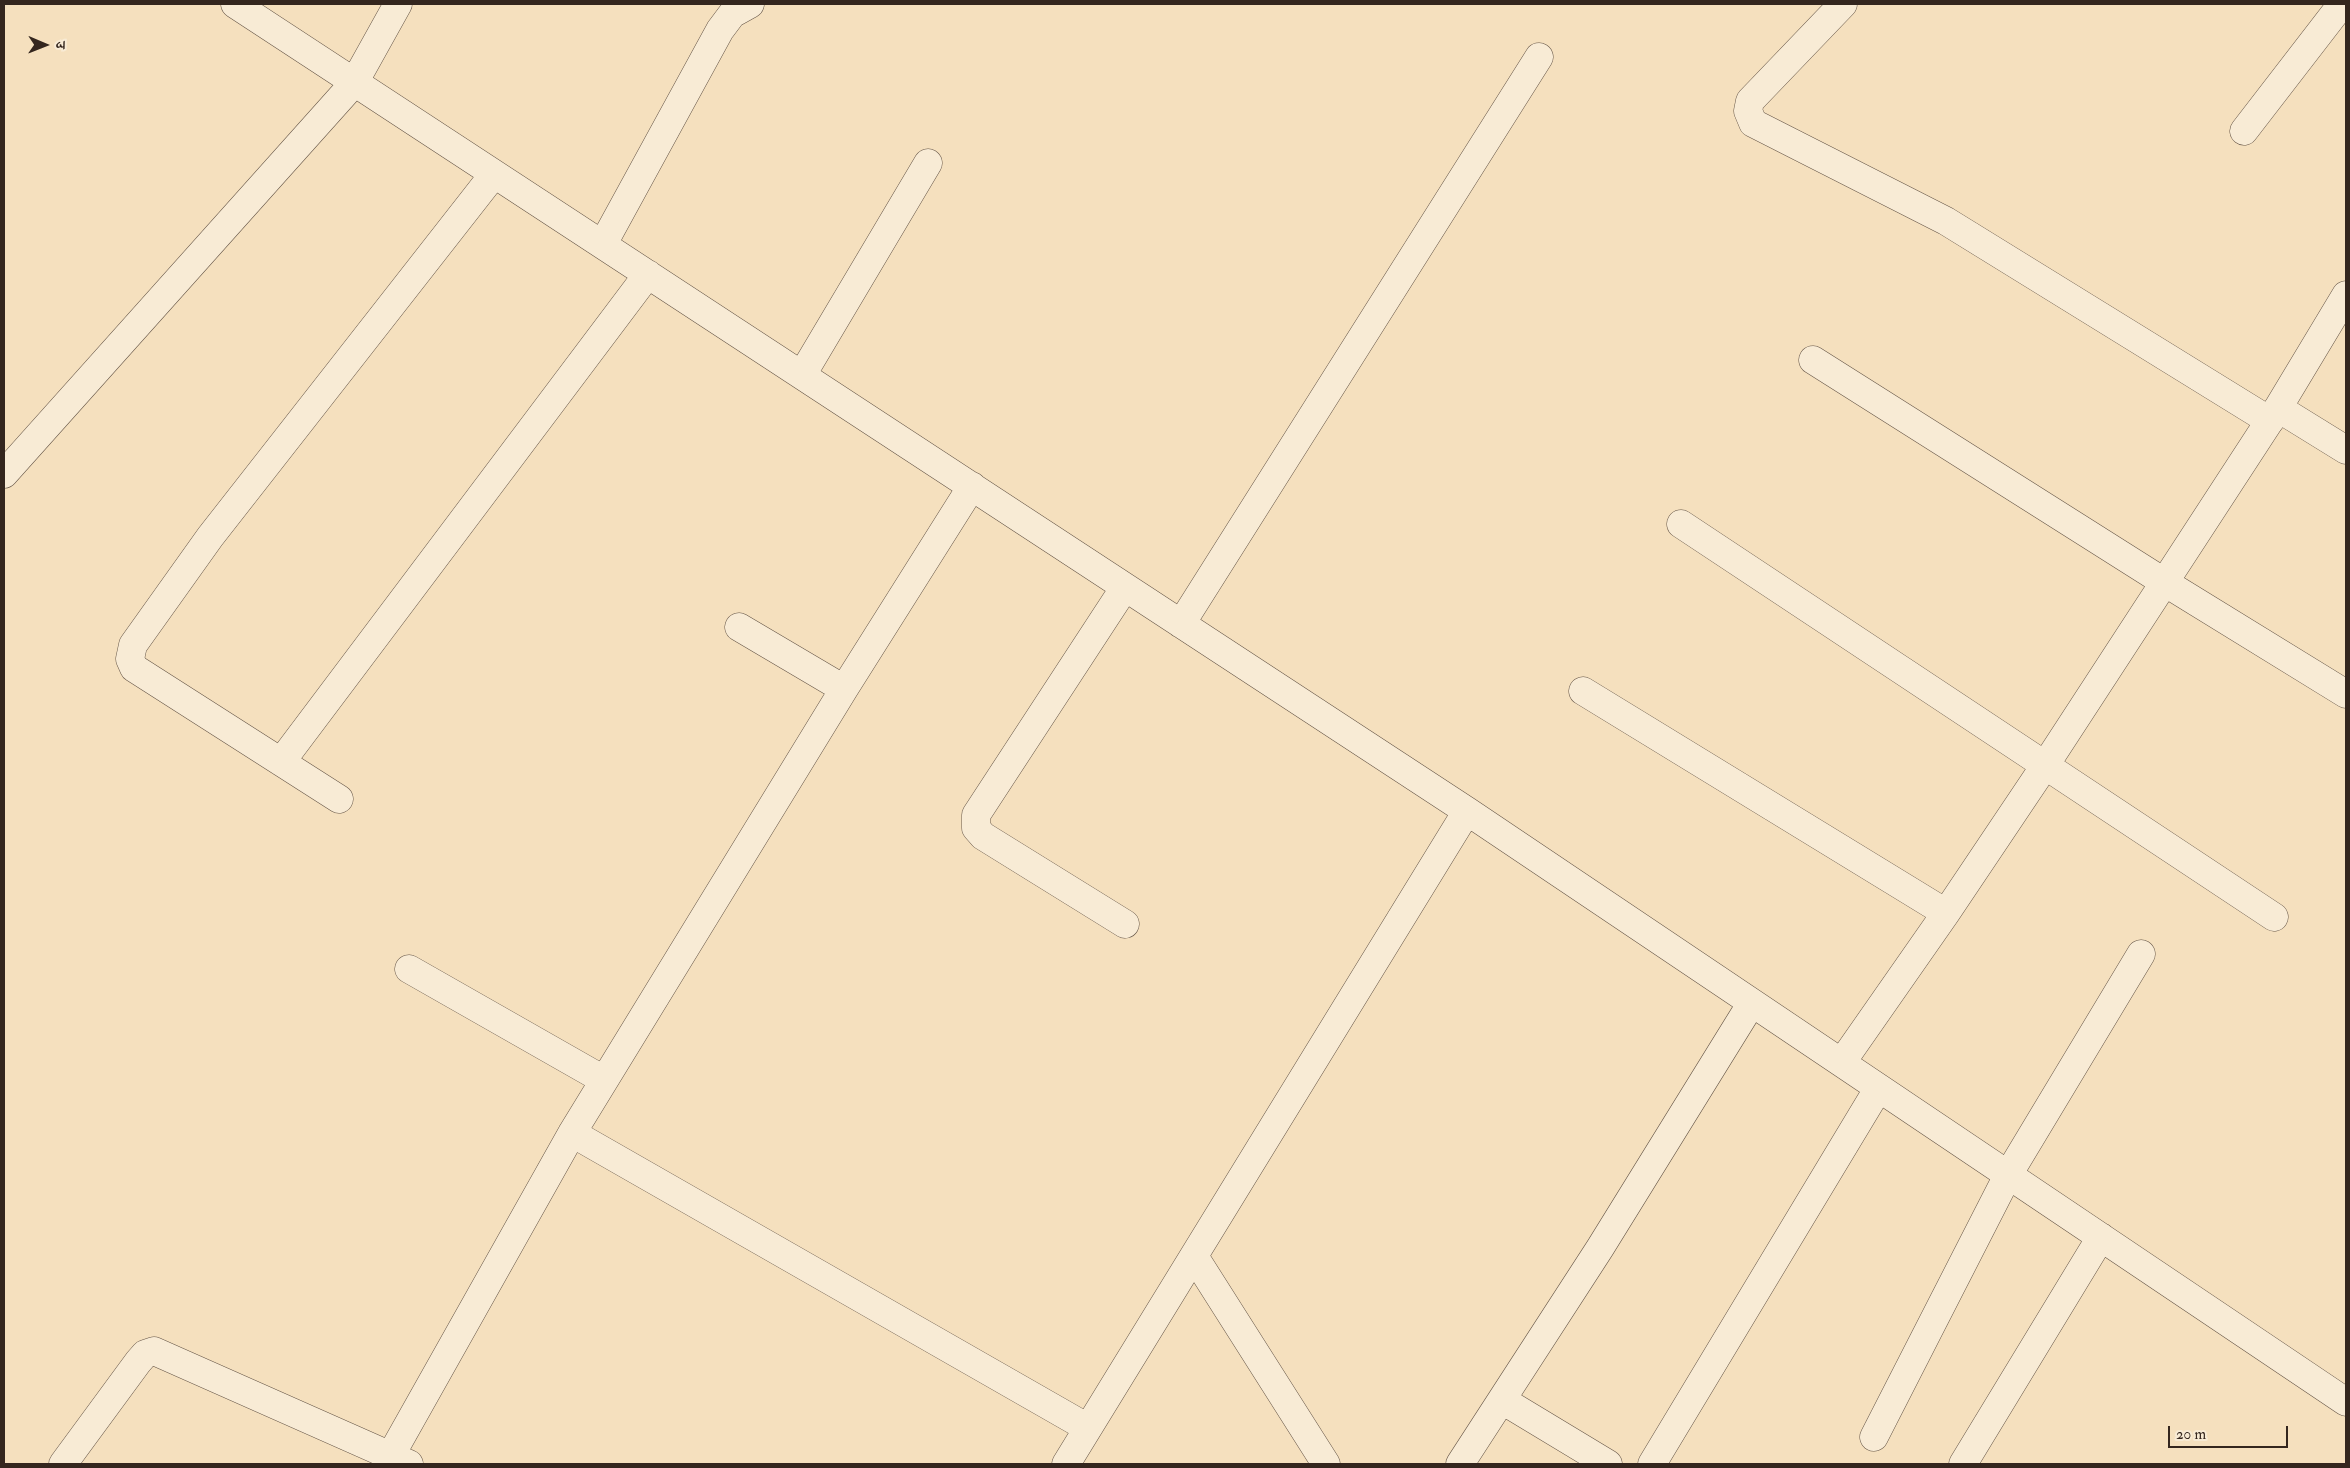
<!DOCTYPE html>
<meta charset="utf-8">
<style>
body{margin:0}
#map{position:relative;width:2350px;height:1468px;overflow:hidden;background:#f5e0be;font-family:"IM FELL Double Pica","Noto Serif Devanagari",serif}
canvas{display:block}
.frame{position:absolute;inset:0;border:5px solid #34261e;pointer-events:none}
.north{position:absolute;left:20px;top:20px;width:50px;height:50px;-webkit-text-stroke:4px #f8ebd5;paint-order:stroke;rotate:91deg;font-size:14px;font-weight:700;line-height:20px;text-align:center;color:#34261e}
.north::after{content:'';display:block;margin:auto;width:18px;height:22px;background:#34261e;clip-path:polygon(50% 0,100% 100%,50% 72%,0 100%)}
.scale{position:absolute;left:2168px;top:1426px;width:120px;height:22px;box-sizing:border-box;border:2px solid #34261e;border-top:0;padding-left:6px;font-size:15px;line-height:18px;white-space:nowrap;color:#34261e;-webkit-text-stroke:4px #f8ebd5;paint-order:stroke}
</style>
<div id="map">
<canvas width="2350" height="1468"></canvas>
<div class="frame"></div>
<div class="north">उ</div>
<div class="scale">20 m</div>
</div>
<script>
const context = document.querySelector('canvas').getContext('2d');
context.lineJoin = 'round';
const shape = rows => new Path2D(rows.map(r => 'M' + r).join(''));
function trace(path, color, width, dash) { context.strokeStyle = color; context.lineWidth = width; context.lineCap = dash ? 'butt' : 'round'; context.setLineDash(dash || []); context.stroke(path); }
const street = shape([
 [235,4,1467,811,2346,1402],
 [1843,4,1750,101,1748,111,1753,123,1946,221,2270,421],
 [2244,131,2342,4],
 [603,244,720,30,732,14,750,4],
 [1813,360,2164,582,2346,694],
 [802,375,928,163],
 [2278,408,2346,450],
 [4,474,354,83,398,4],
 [1681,524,2274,917],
 [1125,587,976,815,976,828,983,836,1125,924],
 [1181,624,1539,57],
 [739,627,844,689],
 [1583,691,1946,913],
 [281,762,648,274],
 [339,799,134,668,130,659,133,645,210,537,494,174],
 [409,969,604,1080],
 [1842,1062,1946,913,2046,764,2278,408,2346,295],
 [572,1133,1088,1428],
 [1194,1256,1326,1464],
 [1502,1400,1608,1464],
 [1874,1437,2008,1175,2141,954],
 [391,1455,572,1133,844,689,972,486],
 [63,1464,138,1362,145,1354,154,1351,409,1464],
 [1066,1464,1467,811],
 [1460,1464,1600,1248,1751,1004],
 [1652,1464,1878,1089],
 [1963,1464,2101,1237]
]);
trace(street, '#645446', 29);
trace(street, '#f8ebd5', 28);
</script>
